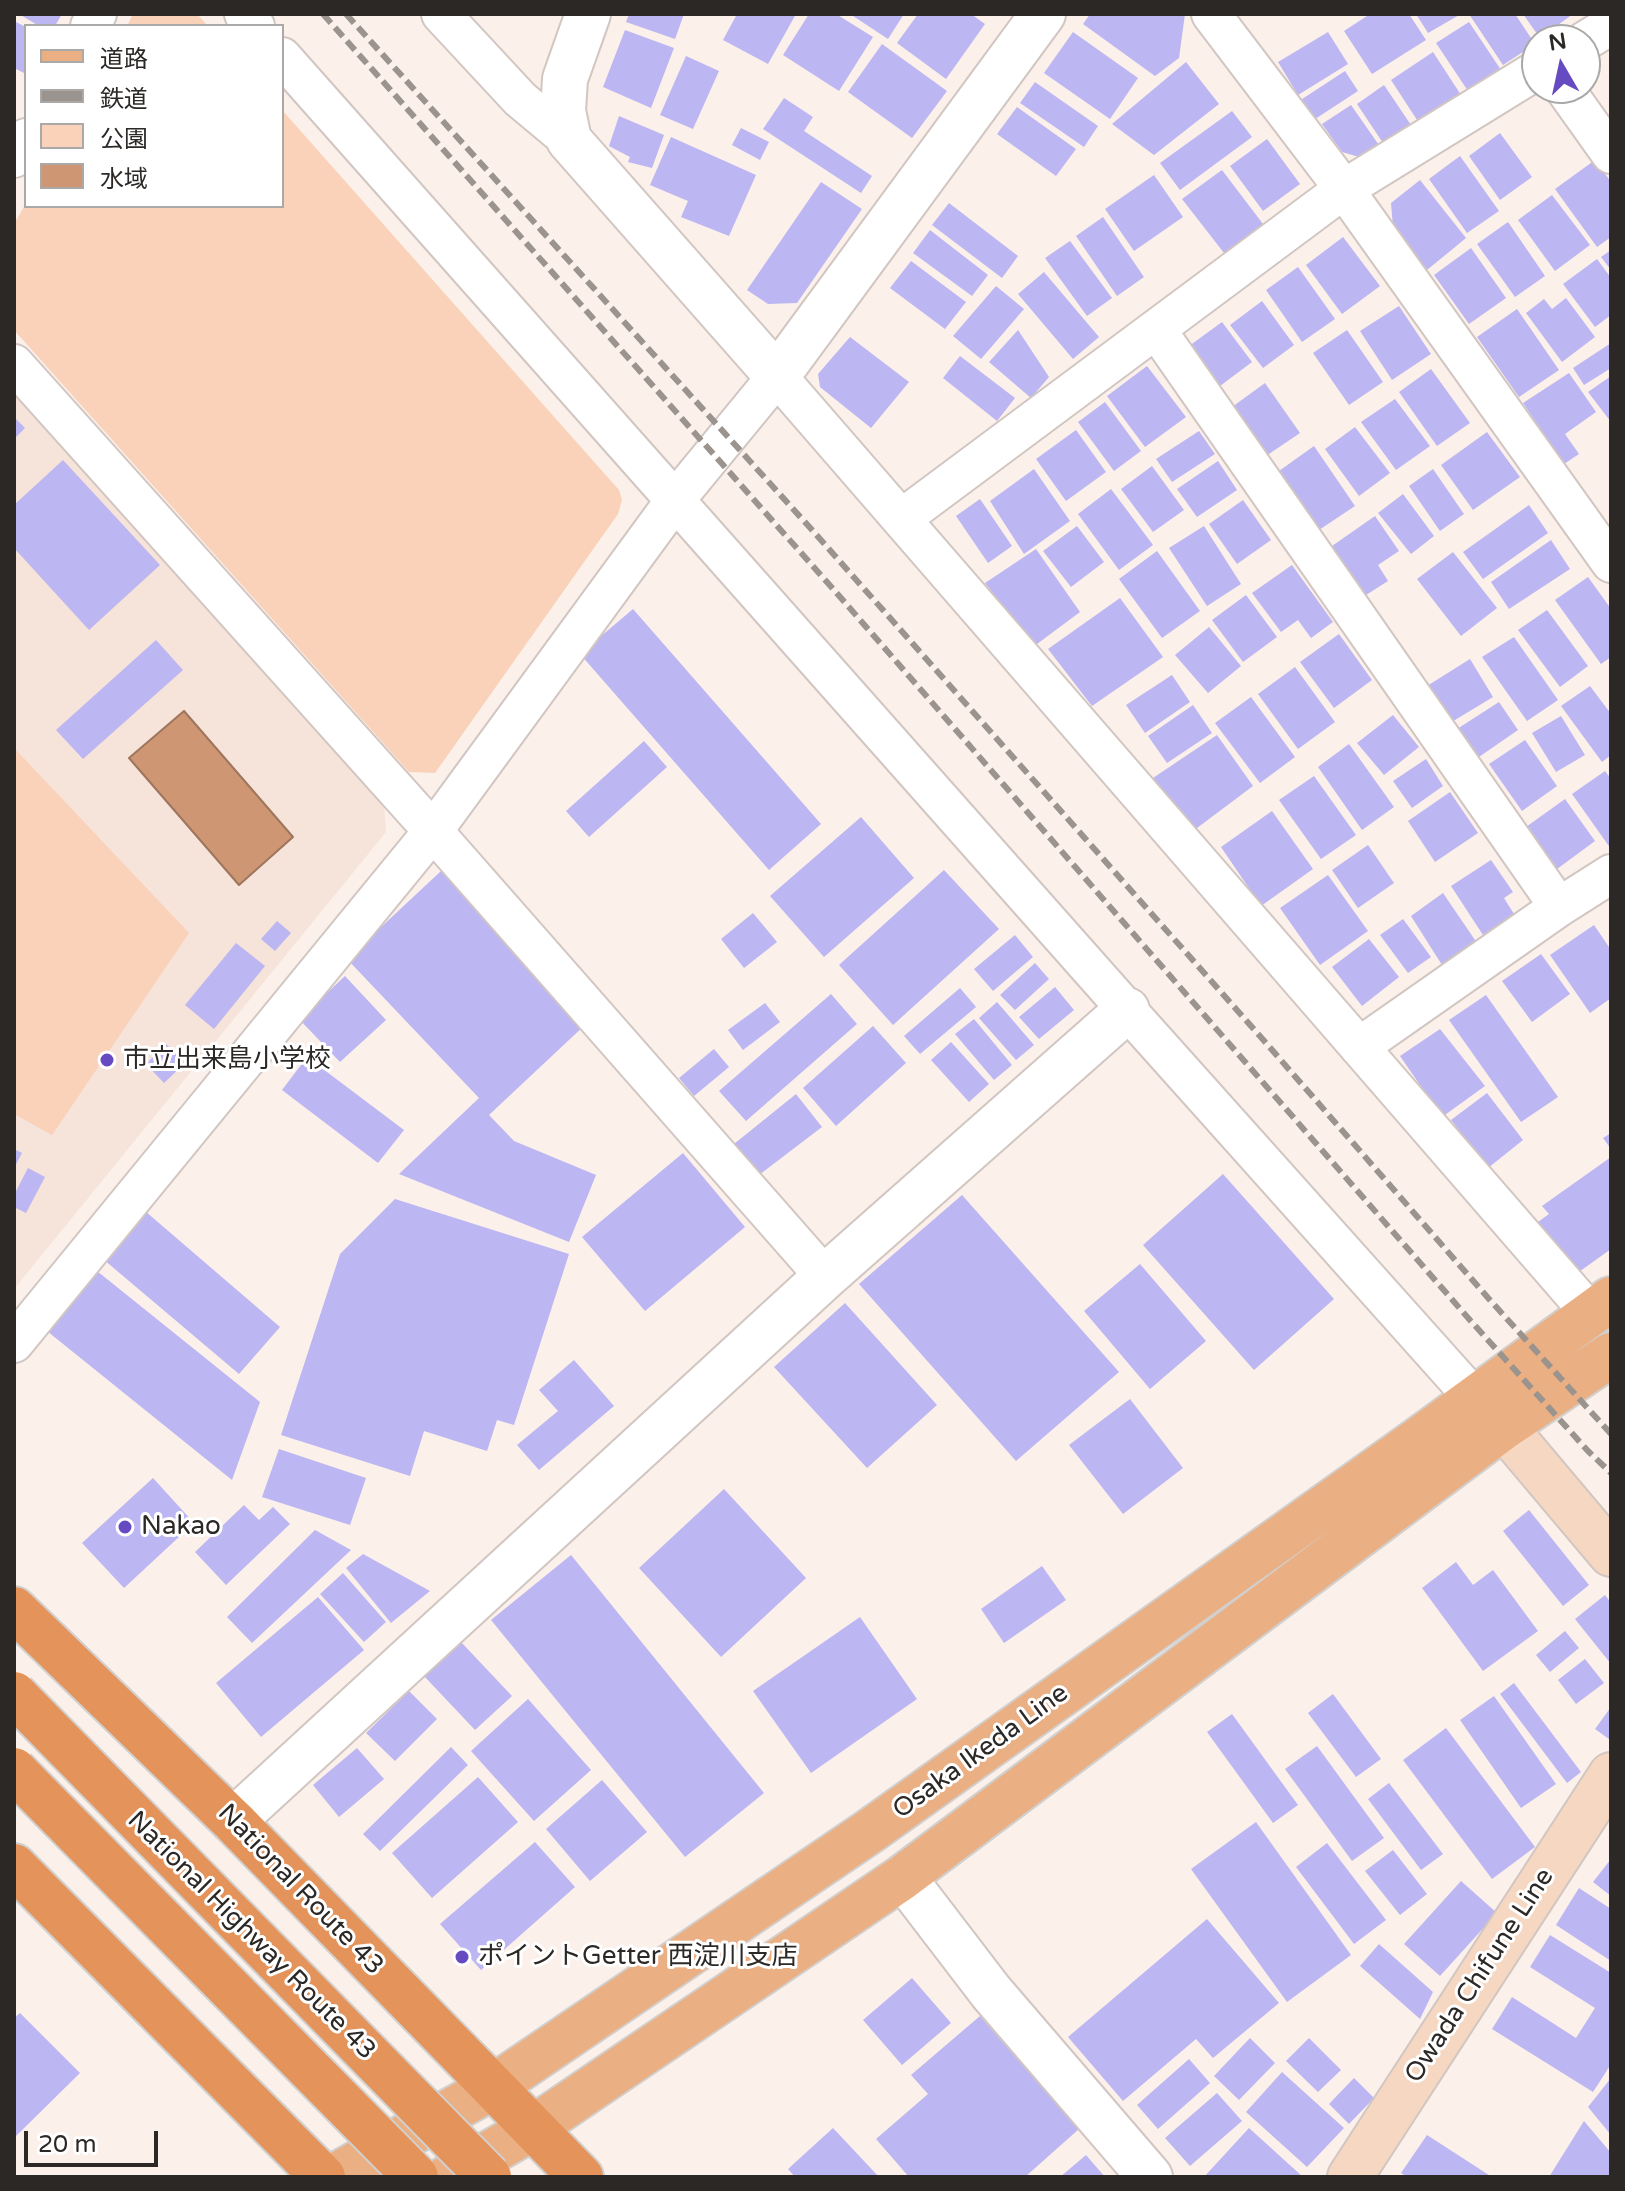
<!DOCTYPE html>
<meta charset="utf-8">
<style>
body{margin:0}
#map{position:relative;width:1625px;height:2191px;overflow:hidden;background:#fbf0ea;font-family:"Varela Round","Noto Sans JP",sans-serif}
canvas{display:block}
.frame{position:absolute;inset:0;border:16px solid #2c2826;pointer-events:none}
.legend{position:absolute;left:24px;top:24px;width:260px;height:184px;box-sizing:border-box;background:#fff;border:2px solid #aba9a8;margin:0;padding:10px 14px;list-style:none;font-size:24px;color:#2c2826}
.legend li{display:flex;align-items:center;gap:16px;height:40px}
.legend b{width:40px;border:2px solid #aba9a8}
.north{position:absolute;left:1521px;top:24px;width:80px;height:80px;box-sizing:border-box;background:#fff;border:2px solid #aba9a8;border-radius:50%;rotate:351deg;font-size:22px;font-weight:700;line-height:32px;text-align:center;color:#2c2826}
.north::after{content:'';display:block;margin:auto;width:28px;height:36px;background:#664ac2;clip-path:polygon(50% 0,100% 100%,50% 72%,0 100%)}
.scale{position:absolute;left:24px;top:2131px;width:134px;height:36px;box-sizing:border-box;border:4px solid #2c2826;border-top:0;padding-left:10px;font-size:24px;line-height:28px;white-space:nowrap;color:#2c2826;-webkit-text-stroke:6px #fff;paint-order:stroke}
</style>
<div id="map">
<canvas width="1625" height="2191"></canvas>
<div class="frame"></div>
<ul class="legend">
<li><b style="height:10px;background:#ebaf84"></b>道路</li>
<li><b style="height:10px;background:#9a938e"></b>鉄道</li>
<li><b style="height:22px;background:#fad1b9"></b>公園</li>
<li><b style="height:22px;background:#cf9674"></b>水域</li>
</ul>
<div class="north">N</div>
<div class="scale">20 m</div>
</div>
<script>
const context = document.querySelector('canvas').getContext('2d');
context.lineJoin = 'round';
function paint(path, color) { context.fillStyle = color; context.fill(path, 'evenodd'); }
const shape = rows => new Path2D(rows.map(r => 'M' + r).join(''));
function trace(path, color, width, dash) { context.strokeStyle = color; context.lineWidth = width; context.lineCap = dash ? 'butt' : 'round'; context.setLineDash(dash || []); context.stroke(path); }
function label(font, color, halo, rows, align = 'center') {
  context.font = font + ' "Varela Round","Noto Sans JP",sans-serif'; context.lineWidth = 6; context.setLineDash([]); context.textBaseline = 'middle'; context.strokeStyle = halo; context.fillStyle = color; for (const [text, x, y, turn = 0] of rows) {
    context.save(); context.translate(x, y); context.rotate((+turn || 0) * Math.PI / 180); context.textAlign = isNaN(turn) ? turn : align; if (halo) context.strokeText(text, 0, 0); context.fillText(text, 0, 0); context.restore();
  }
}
const built = shape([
 [14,390,384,806,386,832,14,1289]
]);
const green = shape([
 [133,14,197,14,208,26,127,26],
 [282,110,619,490,622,500,618,514,435,773,409,772,14,330,14,224,26,203,26,206,282,206],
 [14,748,189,933,52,1135,14,1114]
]);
const water = shape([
 [184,711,293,837,239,885,129,758,184,711]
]);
const building = shape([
 [19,14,62,14,55,26,39,26],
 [629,14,684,14,675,39,626,22],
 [737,14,796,14,768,64,723,40],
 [809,14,836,14,873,37,839,91,783,55],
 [850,14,904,14,888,39],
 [918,14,971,14,985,24,946,79,897,43],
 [1090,14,1185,14,1179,58,1155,76,1083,24],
 [1370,14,1409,14,1426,40,1372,74,1344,31],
 [1416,14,1461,14,1428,33],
 [1469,14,1515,14,1535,44,1503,65],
 [1523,14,1573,14,1540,38],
 [14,21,26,27,24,73,14,68],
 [1469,22,1501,70,1468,91,1436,43],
 [625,30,674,48,651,108,603,87],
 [1073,32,1138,78,1110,119,1044,73],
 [1328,32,1348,64,1298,95,1278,62],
 [882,44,947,91,912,138,848,92],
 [1433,52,1461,95,1419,123,1391,80],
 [686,56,719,71,693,129,660,115],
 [1186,62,1219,104,1154,155,1112,124],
 [1345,71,1358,91,1309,123,1296,103],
 [1035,82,1098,126,1084,147,1020,103],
 [1384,85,1411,125,1383,143,1357,104],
 [784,98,813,117,804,131,872,176,861,193,763,129],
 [1351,105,1381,148,1366,159,1342,152,1322,124],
 [1017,107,1076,149,1056,176,997,134],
 [1232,111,1252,137,1180,190,1160,163],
 [619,116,664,135,652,168,628,162,630,157,609,146],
 [741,128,769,142,760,160,732,145],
 [1500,133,1532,177,1500,200,1469,156],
 [671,137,756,175,729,236,681,217,688,201,650,185],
 [1267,139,1300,184,1263,211,1230,166],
 [1460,156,1499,211,1467,233,1429,179],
 [1595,160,1611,182,1611,237,1597,247,1555,189],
 [1222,170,1263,224,1224,253,1182,199],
 [1154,175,1183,217,1134,251,1105,209],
 [1420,180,1466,238,1427,270,1393,227,1391,203],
 [821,182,862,209,797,303,768,304,747,290],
 [1552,195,1590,245,1555,271,1518,220],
 [949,203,1018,256,1002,278,932,225],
 [1103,217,1144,277,1117,296,1076,236],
 [1508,222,1545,276,1515,297,1477,244],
 [930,230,988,275,972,296,913,253],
 [1343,237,1380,286,1342,314,1306,265],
 [1070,241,1112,298,1087,316,1045,258],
 [1471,248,1506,298,1469,324,1434,275],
 [1611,250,1611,270,1601,257],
 [1597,259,1611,278,1611,315,1595,327,1563,284],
 [911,261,966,302,945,329,890,288],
 [1298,267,1335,319,1302,342,1266,290],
 [1044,272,1099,337,1073,359,1018,294],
 [996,286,1024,309,981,359,953,336],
 [1566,298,1595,337,1562,362,1526,313,1544,299,1552,309],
 [1262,301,1294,345,1263,368,1230,325],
 [1399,306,1431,354,1392,380,1360,331],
 [1517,309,1559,370,1519,397,1477,337],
 [1222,322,1252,362,1216,389,1185,349],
 [1018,330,1049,377,1031,398,989,362],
 [1347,330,1383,382,1349,405,1313,353],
 [850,337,909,382,871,428,820,387,818,374],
 [1611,343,1611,368,1584,385,1573,368],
 [960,356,1015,398,997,421,943,378],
 [1147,366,1186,417,1145,447,1107,396],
 [1431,369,1470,423,1437,446,1399,392],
 [1569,373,1596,412,1565,434,1579,454,1564,464,1523,403],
 [1611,376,1611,422,1588,392],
 [1265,383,1300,433,1266,456,1232,407],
 [1395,399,1430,446,1396,470,1361,422],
 [1105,402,1141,451,1114,471,1078,422],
 [14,417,25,428,14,439],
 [1355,427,1390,473,1359,496,1325,449],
 [1076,430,1106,472,1066,501,1036,459],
 [1199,431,1215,454,1172,482,1156,459],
 [1487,432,1520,477,1473,510,1441,465],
 [1314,446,1355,506,1319,530,1279,471],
 [63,460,160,565,89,630,14,548,14,505],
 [1218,461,1237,490,1197,517,1177,489],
 [1152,466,1184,510,1153,532,1121,489],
 [1034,469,1070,521,1024,554,990,501],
 [1433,469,1464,514,1440,531,1409,486],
 [1111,489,1153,545,1119,570,1078,514],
 [1403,494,1434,536,1411,554,1378,513],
 [980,499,1012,546,988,563,956,516],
 [1243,500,1271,540,1237,564,1209,524],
 [1529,505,1548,533,1483,579,1463,552],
 [1375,516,1399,551,1378,565,1388,581,1366,595,1332,546],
 [1077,526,1104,562,1071,587,1043,551],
 [1204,526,1241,584,1207,606,1169,548],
 [1551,540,1570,569,1509,609,1491,582],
 [1036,549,1080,612,1033,647,985,583],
 [1157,551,1200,611,1162,638,1119,579],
 [1453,552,1497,608,1461,636,1417,579],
 [1292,565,1333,622,1311,638,1298,620,1281,632,1252,593],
 [1588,577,1611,609,1611,657,1601,664,1555,600],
 [1246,595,1277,637,1243,662,1212,620],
 [1120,598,1163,657,1092,706,1048,649],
 [633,609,821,824,769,870,580,654],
 [1547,610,1588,666,1560,687,1518,630],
 [1209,627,1241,666,1208,693,1175,655],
 [1339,634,1372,680,1334,708,1300,662],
 [1514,637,1558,700,1527,721,1482,657],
 [156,640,183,670,83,759,56,730],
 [1470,659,1493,697,1450,723,1427,686],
 [1295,667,1335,722,1298,749,1258,694],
 [1172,675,1190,702,1145,733,1126,705],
 [1590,686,1611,714,1611,755,1602,762,1561,706],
 [1251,697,1295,757,1260,783,1215,723],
 [1499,702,1518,730,1476,759,1457,729],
 [1193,705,1212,733,1167,763,1148,736],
 [1393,715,1419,747,1384,775,1357,743],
 [1561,716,1585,755,1556,772,1532,733],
 [1217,735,1253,786,1189,834,1153,778],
 [1525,740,1557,786,1522,811,1489,764],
 [644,741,667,767,589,837,566,811],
 [1349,744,1394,807,1362,830,1318,767],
 [1426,759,1443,786,1412,808,1393,781],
 [1605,771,1611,779,1611,849,1572,794],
 [1314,776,1356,835,1321,859,1279,800],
 [1450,792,1478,833,1435,862,1408,821],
 [1565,799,1595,841,1557,869,1526,827],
 [1272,811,1313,869,1261,906,1221,847],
 [861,817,914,878,824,957,770,896],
 [1368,845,1394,883,1358,908,1332,870],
 [1491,860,1513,892,1504,898,1514,914,1483,935,1451,886],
 [944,870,999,929,893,1025,839,965],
 [441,871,586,1024,489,1115,514,1141,596,1175,569,1242,399,1174,479,1098,347,959],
 [1328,875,1368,931,1320,965,1280,908],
 [1443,893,1477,943,1442,965,1411,916],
 [753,913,777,942,744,968,721,939],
 [1403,919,1431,957,1408,973,1380,935],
 [277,921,291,933,275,951,261,939],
 [1594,925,1611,950,1611,998,1590,1013,1550,955],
 [1015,935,1033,957,993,991,974,969],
 [1369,939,1399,977,1362,1006,1332,967],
 [236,943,265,966,214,1029,185,1005],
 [1541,954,1570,994,1532,1022,1502,981],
 [1035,963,1049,979,1015,1010,1000,995],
 [345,976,386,1020,340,1062,299,1019],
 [1055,987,1074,1010,1039,1039,1019,1017],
 [960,988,976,1007,920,1054,904,1036],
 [831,994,857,1024,746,1121,719,1091],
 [1486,995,1558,1097,1521,1122,1449,1020],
 [997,1002,1034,1045,1016,1060,979,1018],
 [765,1003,780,1022,743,1050,728,1030],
 [974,1019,1012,1065,994,1080,955,1034],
 [873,1026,906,1063,836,1126,803,1088],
 [1440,1029,1485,1086,1442,1117,1400,1056],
 [951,1042,989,1084,969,1102,931,1060],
 [166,1044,185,1063,164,1083,146,1064],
 [714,1049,729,1067,694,1096,679,1078],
 [307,1057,404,1130,378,1163,282,1090],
 [1487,1093,1523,1140,1488,1168,1451,1120],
 [796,1094,822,1127,759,1175,734,1144],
 [1611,1133,1611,1149,1603,1138],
 [14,1149,22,1153,14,1168],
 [683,1153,745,1227,645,1311,582,1237],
 [1611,1157,1611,1249,1576,1274,1537,1228,1538,1222,1549,1214,1542,1206],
 [28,1168,45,1177,26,1213,14,1207,14,1195],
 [1223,1174,1334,1299,1254,1370,1143,1245],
 [962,1195,1119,1372,1016,1461,859,1284],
 [395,1199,569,1254,514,1425,497,1420,487,1451,424,1431,410,1476,281,1435,340,1254],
 [145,1211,280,1327,239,1374,103,1259],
 [1140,1264,1206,1341,1150,1389,1084,1311],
 [92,1267,260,1402,232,1480,42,1327],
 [845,1303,937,1405,867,1468,774,1367],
 [574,1360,614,1406,539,1470,517,1445,558,1411,539,1390],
 [1130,1399,1183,1468,1123,1514,1069,1445],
 [279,1449,366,1478,350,1525,262,1497],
 [153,1478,194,1523,124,1588,82,1543],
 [724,1489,806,1578,721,1657,639,1568],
 [244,1505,259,1520,273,1507,290,1524,226,1585,195,1552],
 [1529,1510,1589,1585,1563,1606,1503,1531],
 [315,1530,351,1550,252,1643,227,1617],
 [363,1554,430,1591,391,1623,346,1568],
 [571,1555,764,1793,685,1857,491,1620],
 [1456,1562,1473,1585,1493,1570,1538,1631,1483,1671,1422,1588],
 [1042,1566,1066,1600,1004,1643,981,1609],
 [343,1573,386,1622,364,1642,320,1594],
 [1605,1595,1611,1603,1611,1664,1575,1619],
 [318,1597,364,1650,261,1737,216,1683],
 [860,1617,917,1699,811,1773,753,1691],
 [1565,1631,1579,1648,1550,1672,1536,1655],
 [461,1642,512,1696,475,1730,424,1676],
 [1585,1659,1604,1683,1576,1704,1558,1680],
 [1514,1683,1581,1772,1567,1783,1500,1694],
 [409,1691,437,1719,395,1761,366,1733],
 [1333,1694,1381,1759,1356,1777,1308,1713],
 [1494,1696,1556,1784,1521,1808,1460,1720],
 [528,1699,591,1770,534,1821,471,1751],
 [1611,1707,1611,1737,1609,1739,1595,1729],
 [1232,1714,1298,1805,1273,1823,1207,1732],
 [1446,1728,1535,1847,1492,1879,1403,1760],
 [1317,1746,1384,1838,1352,1861,1285,1769],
 [451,1747,468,1765,380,1851,363,1834],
 [357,1748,384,1779,339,1817,313,1785],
 [478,1777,518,1822,432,1898,392,1853],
 [602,1780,647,1832,590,1881,546,1829],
 [1389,1783,1443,1854,1421,1870,1368,1799],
 [1256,1822,1351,1955,1287,2002,1191,1869],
 [535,1842,575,1887,481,1970,440,1924],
 [1327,1843,1386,1920,1354,1944,1296,1867],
 [1393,1850,1427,1894,1400,1915,1365,1871],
 [1611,1859,1611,1896,1593,1882],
 [1461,1881,1497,1913,1440,1976,1404,1944],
 [1579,1888,1611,1909,1611,1961,1556,1925],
 [1207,1919,1279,2003,1213,2058,1196,2039,1123,2101,1068,2037],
 [1550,1935,1611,1973,1611,2064,1593,2092,1492,2029,1512,1997,1576,2038,1595,2008,1530,1967],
 [1379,1944,1433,1992,1420,2019,1360,1966],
 [912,1978,951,2023,902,2065,863,2020],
 [20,2013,80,2073,14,2138,14,2018],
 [980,2016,1079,2129,1025,2177,909,2177,876,2139,928,2094,911,2075],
 [1250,2038,1275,2063,1239,2100,1214,2076],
 [1309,2038,1341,2070,1318,2092,1286,2061],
 [1189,2059,1210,2083,1158,2129,1137,2105],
 [1282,2072,1344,2128,1307,2167,1246,2112],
 [1354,2078,1374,2098,1349,2124,1329,2104],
 [1611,2078,1611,2135,1588,2107],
 [1217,2093,1242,2121,1190,2166,1165,2138],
 [1584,2121,1611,2153,1611,2177,1549,2177],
 [833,2128,879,2177,795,2177,788,2169],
 [1249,2128,1303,2177,1204,2177],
 [1427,2135,1492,2177,1407,2177,1401,2173],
 [1086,2155,1105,2177,1060,2177]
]);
const minor = shape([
 [244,14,255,26],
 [441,14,520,99,569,140],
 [1211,14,1344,189,1611,563],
 [90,26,97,14],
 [1585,41,1611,25],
 [282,57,1127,1010,1475,1399],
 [1564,88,1611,154],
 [14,158,26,138],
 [1156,329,1559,907],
 [14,364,433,831,825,1277],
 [901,519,1344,189,1537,70],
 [1359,1047,1559,907,1611,874],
 [14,1343,433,831,676,499,777,376,1591,1314]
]);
const tertiary = shape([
 [588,14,565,79,563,111,569,140,777,376,1043,14],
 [233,1821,825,1277,1127,1010],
 [903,1877,991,1992,1150,2177]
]);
const secondary = shape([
 [1477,1401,1504,1427,1611,1554],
 [1350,2177,1611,1775]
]);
const primary = shape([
 [333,2177,493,2087,870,1831,1418,1440,1611,1299],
 [448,2177,533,2128,903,1877,1504,1427,1611,1355]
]);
const trunk = shape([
 [14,1609,233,1821,581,2177],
 [14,1866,323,2177]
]);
const rail = shape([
 [323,14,834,590,1469,1319,1588,1451,1611,1473],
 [346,14,813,531,1259,1035,1489,1299,1611,1434]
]);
const trunkBridge = shape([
 [14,1694,489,2177],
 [14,1770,416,2177]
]);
const markers = [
 [107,1060,8,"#664ac2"],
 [125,1527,8,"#664ac2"],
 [462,1957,8,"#664ac2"]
];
const poiNames = [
 ["市立出来島小学校",123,1060],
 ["Nakao",141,1527],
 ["ポイントGetter 西淀川支店",478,1957]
];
const streetNames = [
 ["Osaka Ikeda Line",981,1752,-36],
 ["National Route 43",300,1890,46],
 ["National Highway Route 43",251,1936,45],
 ["Owada Chifune Line",1480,1976,-57]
];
paint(built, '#f6e3d9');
paint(green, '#fad1b9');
paint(water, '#cf9674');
trace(water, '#9e755d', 2);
paint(building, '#bcb6f2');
trace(minor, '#d1c6c1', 42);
trace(tertiary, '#d1c6c1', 48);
trace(secondary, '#d1c6c1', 48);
trace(primary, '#d1d0cf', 48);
trace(trunk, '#d1d0cf', 48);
trace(minor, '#fff', 38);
trace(tertiary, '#fff', 44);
trace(secondary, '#f5d7c2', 44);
trace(primary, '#ebaf84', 44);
trace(trunk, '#e4945b', 44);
trace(rail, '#9a938e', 6, [12, 6]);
trace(trunkBridge, '#d1d0cf', 48, []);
trace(trunkBridge, '#e4945b', 44);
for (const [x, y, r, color] of markers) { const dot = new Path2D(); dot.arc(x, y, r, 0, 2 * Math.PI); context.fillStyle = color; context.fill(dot); trace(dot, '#fff', 3); }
label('26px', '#2c2826', '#fff', poiNames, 'left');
label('26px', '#2c2826', '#fff', streetNames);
</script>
